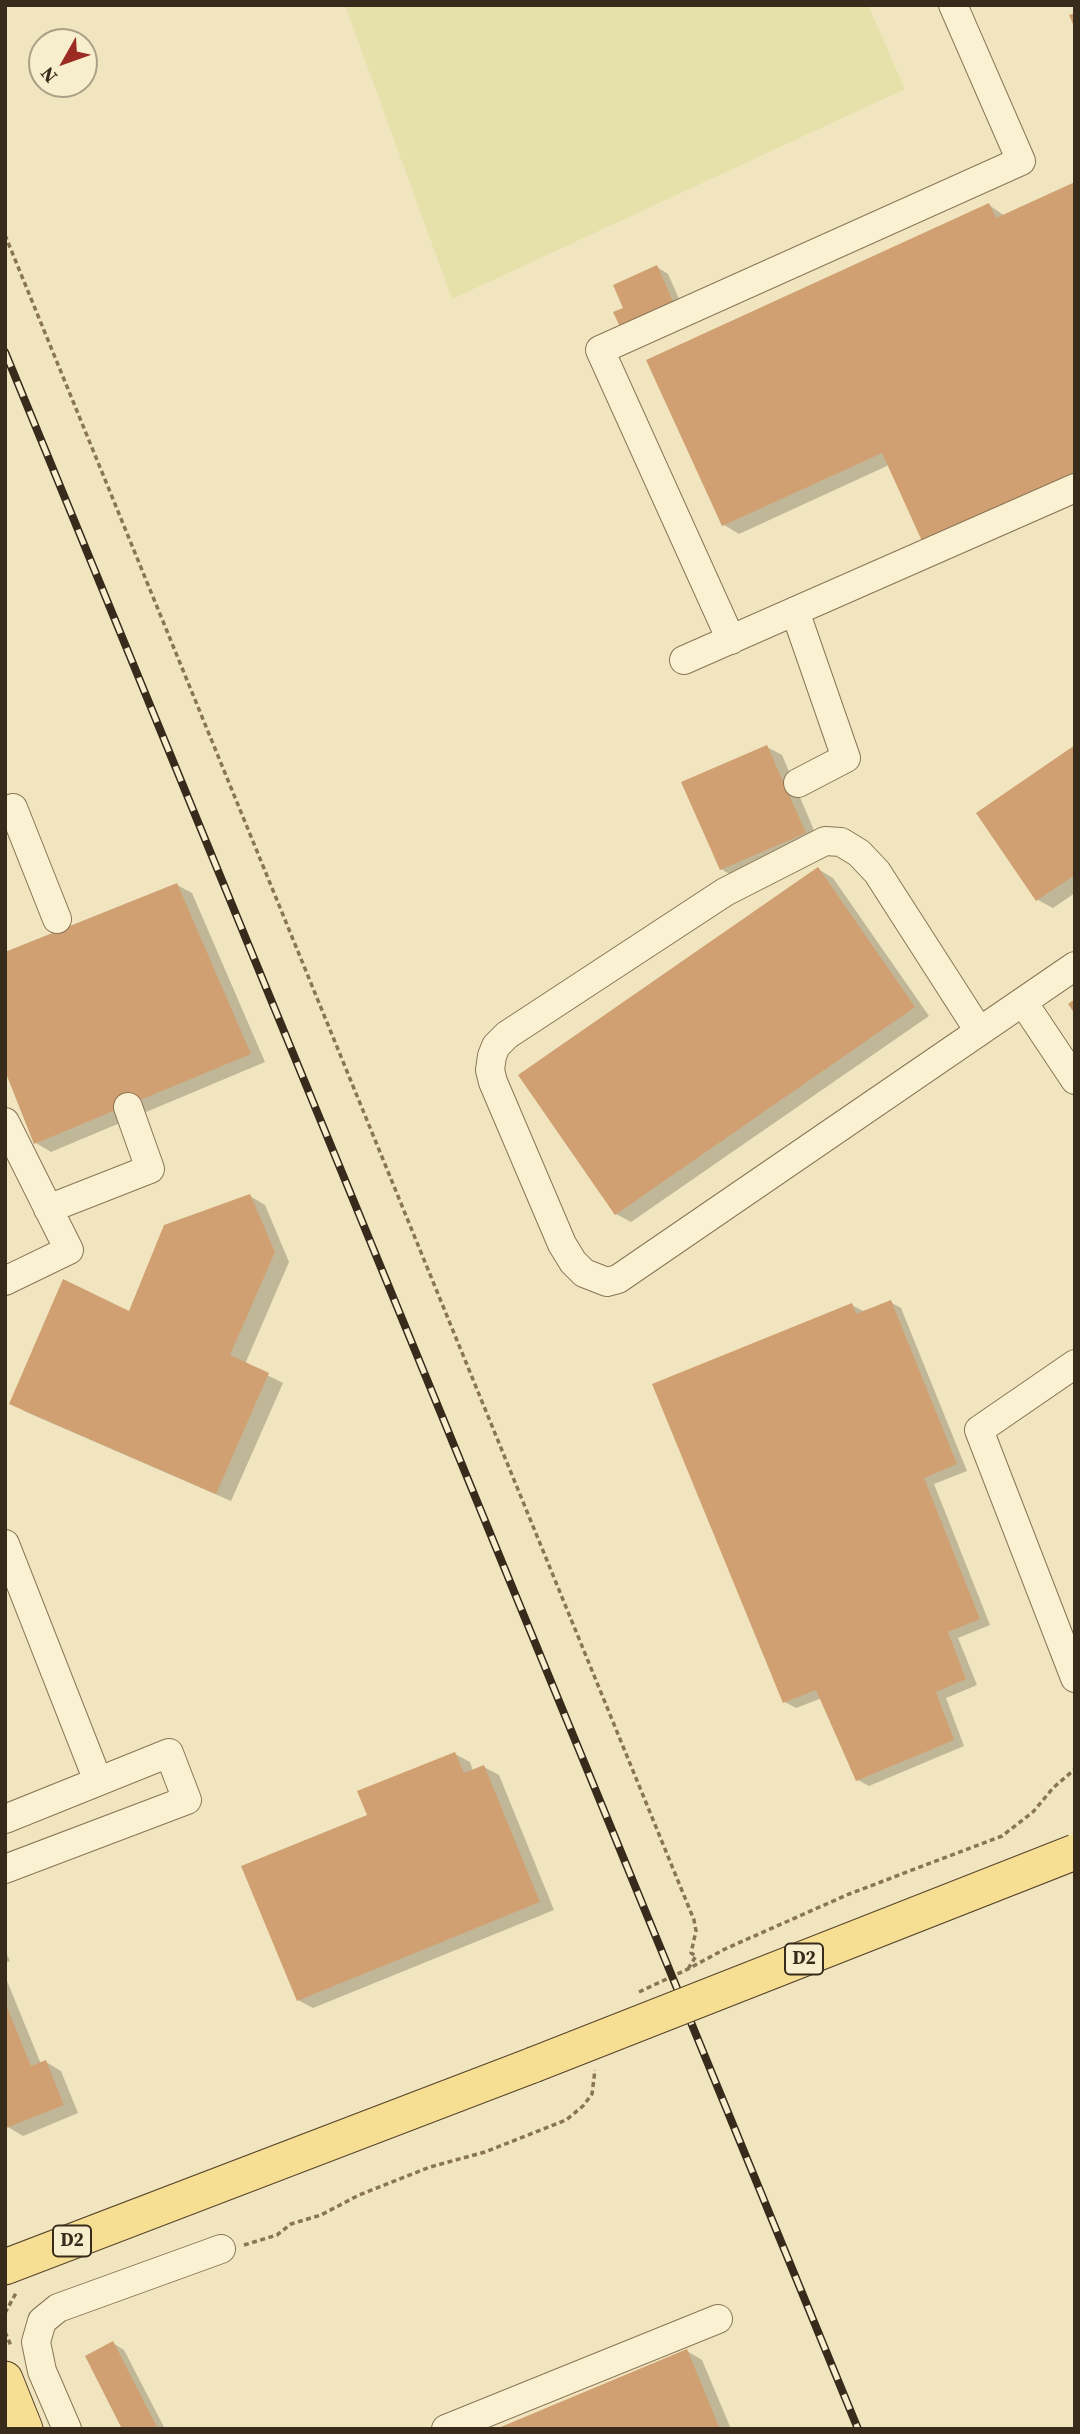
<!DOCTYPE html>
<style>
body{margin:0}
#map{position:relative;width:1080px;height:2434px;overflow:hidden;background:#f0e5be;font-family:"Source Serif 4",serif}
canvas{display:block}
.frame{position:absolute;inset:0;border:7px solid #382b1b;pointer-events:none}
.north{position:absolute;left:28px;top:28px;width:70px;height:70px;box-sizing:border-box;background:#f7eece;border:2px solid #aba086;border-radius:50%;rotate:230deg;font-size:19px;font-weight:700;line-height:28px;text-align:center;color:#382b1b}
.north::after{content:'';display:block;margin:auto;width:24px;height:32px;background:#9b2b23;clip-path:polygon(50% 0,100% 100%,50% 72%,0 100%)}
</style>
<div id="map">
<canvas width="1080" height="2434"></canvas>
<div class="frame"></div>
<div class="north">N</div>
</div>
<script>
const context = document.querySelector('canvas').getContext('2d');
context.lineJoin = 'round';
function paint(path, color) { context.fillStyle = color; context.fill(path, 'evenodd'); }
const shape = rows => new Path2D(rows.map(r => 'M' + r).join(''));
function trace(path, color, width, dash) { context.strokeStyle = color; context.lineWidth = width; context.lineCap = dash ? 'butt' : 'round'; context.setLineDash(dash || []); context.stroke(path); }
function label(font, color, halo, rows, align = 'center') {
  context.font = font + ' "Source Serif 4",serif'; context.lineWidth = 7; context.setLineDash([]); context.textBaseline = 'middle'; context.strokeStyle = halo; context.fillStyle = color; for (const [text, x, y, turn = 0] of rows) {
    context.save(); context.translate(x, y); context.rotate((+turn || 0) * Math.PI / 180); context.textAlign = isNaN(turn) ? turn : align; if (halo) context.strokeText(text, 0, 0); context.fillText(text, 0, 0); context.restore();
  }
}
const farmland = shape([
 [345,5,868,5,905,89,452,299]
]);
const shadow = shape([
 [989,205,1005,216,889,465,739,534,724,525],
 [657,267,668,274,685,312,625,309],
 [767,747,782,755,819,842,736,878,721,869],
 [1075,748,1075,893,1053,908,1038,900],
 [818,869,833,878,929,1016,631,1222,616,1214],
 [177,885,192,893,265,1062,51,1152,36,1143],
 [250,1196,265,1205,289,1262,245,1364,283,1383,231,1501,26,1412,11,1403,130,1313],
 [890,1302,901,1308,967,1471,934,1484,990,1625,958,1638,977,1685,946,1698,964,1746,869,1786,858,1780,822,1698,796,1708,785,1702,852,1305,863,1311],
 [455,1754,470,1762,473,1771,484,1767,499,1775,554,1910,313,2008,298,2000,369,1816],
 [5,1950,10,1961,5,1963],
 [5,1976,41,2064,46,2062,61,2071,78,2113,23,2136,8,2127,5,2121],
 [113,2343,124,2350,165,2429,124,2429],
 [687,2351,702,2360,731,2429,500,2429]
]);
const building = shape([
 [1075,13,1075,29,1069,15],
 [1075,182,1075,484,927,552,882,453,722,526,646,360,989,203,996,218],
 [657,265,675,306,621,329,613,312,623,308,613,285],
 [767,745,806,833,720,870,681,782],
 [1075,745,1075,875,1036,901,976,813],
 [818,867,915,1007,615,1215,518,1075],
 [177,883,251,1054,34,1144,5,1071,5,952],
 [1075,999,1075,1014,1068,1004],
 [250,1194,275,1252,230,1355,269,1373,216,1494,9,1404,63,1279,129,1311,164,1225],
 [891,1300,957,1464,924,1478,980,1619,948,1632,966,1679,936,1692,954,1740,856,1781,816,1690,783,1703,652,1384,852,1303,856,1314],
 [455,1752,464,1773,484,1765,540,1902,297,2001,241,1866,367,1815,357,1791],
 [5,2002,31,2066,46,2060,64,2105,6,2128],
 [113,2341,158,2429,122,2429,85,2356],
 [687,2349,720,2429,496,2429]
]);
const path = shape([
 [5,235,694,1920,696,1931,691,1953,696,1956,688,1969],
 [639,1992,688,1969,725,1949,849,1894,1002,1836,1033,1812,1053,1788,1075,1769],
 [244,2245,277,2235,291,2224,321,2215,359,2195,430,2167,485,2152,566,2120,583,2106,592,2094,595,2070],
 [5,2313,16,2293],
 [5,2332,11,2346]
]);
const minor = shape([
 [795,611,846,758,798,783],
 [731,640,600,350,1021,161,953,5],
 [684,660,1075,488],
 [5,811,13,808,57,919],
 [1023,1002,1075,1080],
 [979,1031,877,872,859,853,841,842,825,841,725,892,507,1035,496,1046,492,1056,490,1070,493,1082,562,1244,573,1262,584,1273,607,1282,618,1279,1075,966],
 [5,1122,69,1250,5,1281],
 [48,1209,150,1169,128,1107],
 [1075,1364,979,1430,1075,1678],
 [5,1544,98,1781],
 [5,1819,169,1753,187,1800,5,1869],
 [67,2429,42,2371,36,2342,42,2321,58,2308,221,2249],
 [446,2429,718,2319]
]);
const major = shape([
 [5,2267,533,2065],
 [5,2379,25,2429]
]);
const rail = shape([
 [5,352,858,2429]
]);
const majorBridge = shape([
 [533,2065,1075,1852]
]);
const shields = [
 [804,1959,38],
 [72,2241,38]
];
const shieldNames = [
 ["D2",804,1959],
 ["D2",72,2241]
];
paint(farmland, '#e6e1ab');
paint(shadow, '#0003');
paint(building, '#d0a072');
trace(minor, '#897556', 30);
trace(major, '#56422b', 37);
trace(path, '#897556', 3.5, [5, 3.5]);
trace(minor, '#faf1d2', 28);
trace(major, '#f6df93', 35);
trace(rail, '#382b1b', 8);
trace(rail, '#f7eece', 5, [16]);
trace(majorBridge, '#56422b', 37, []);
trace(majorBridge, '#f6df93', 35);
for (const [x, y, w] of shields) { const box = new Path2D(); box.roundRect(x - w / 2, y - 15.5, w, 31, 5); context.fillStyle = '#f7eece'; context.fill(box); trace(box, '#382b1b', 2); }
label('bold 19px', '#382b1b', null, shieldNames);
</script>
